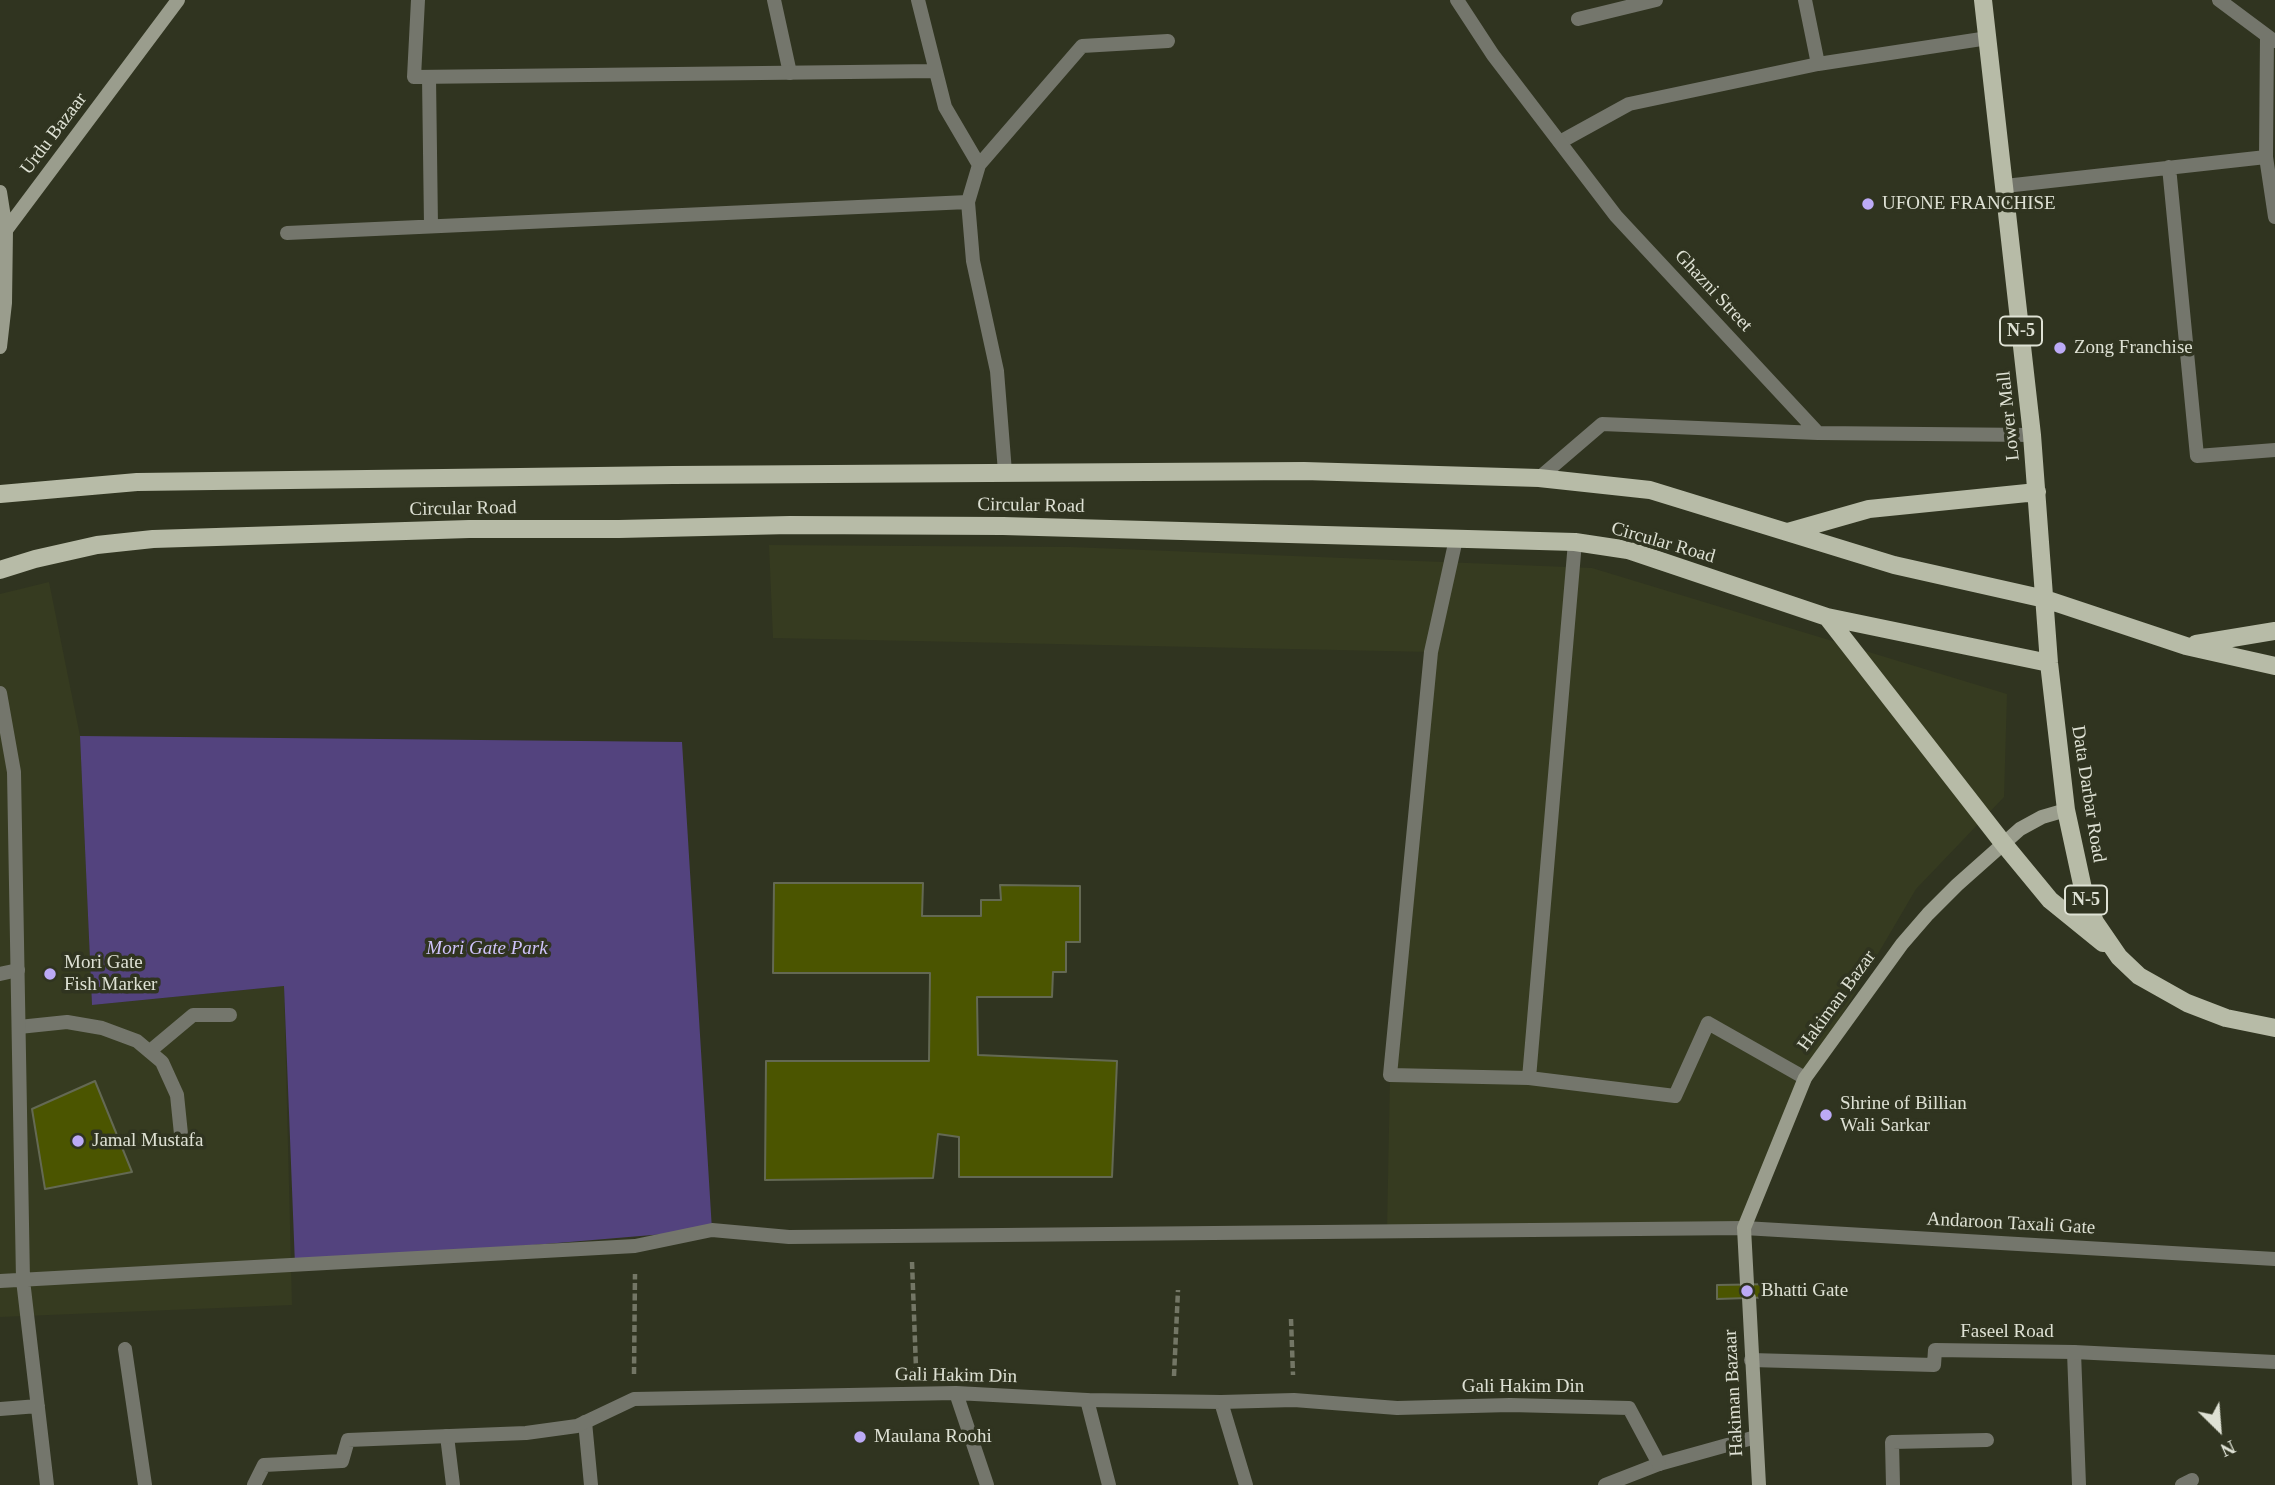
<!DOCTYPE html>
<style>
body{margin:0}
#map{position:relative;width:2275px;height:1485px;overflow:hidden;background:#303420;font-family:"Times New Roman",serif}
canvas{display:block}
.north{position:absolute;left:2184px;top:1394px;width:70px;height:70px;-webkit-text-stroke:5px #303420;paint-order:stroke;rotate:155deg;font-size:19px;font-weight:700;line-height:28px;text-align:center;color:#dee1d4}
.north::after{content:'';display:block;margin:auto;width:24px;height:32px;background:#dee1d4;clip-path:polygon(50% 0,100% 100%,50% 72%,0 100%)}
</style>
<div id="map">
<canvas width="2275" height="1485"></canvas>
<div class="north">N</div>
</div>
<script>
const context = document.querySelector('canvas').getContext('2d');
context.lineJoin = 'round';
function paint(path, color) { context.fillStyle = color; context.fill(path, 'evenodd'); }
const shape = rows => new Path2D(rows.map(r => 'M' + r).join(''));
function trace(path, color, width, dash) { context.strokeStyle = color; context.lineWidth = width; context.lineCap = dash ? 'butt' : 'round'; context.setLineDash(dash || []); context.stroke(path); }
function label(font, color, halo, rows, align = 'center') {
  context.font = font + ' "Times New Roman",serif'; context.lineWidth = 7; context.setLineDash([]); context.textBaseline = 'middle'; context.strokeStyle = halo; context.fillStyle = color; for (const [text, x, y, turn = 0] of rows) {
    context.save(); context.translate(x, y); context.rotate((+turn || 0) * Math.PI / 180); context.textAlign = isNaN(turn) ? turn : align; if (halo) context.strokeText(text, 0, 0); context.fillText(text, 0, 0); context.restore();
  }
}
const built = shape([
 [769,545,1071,547,1592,568,2007,694,2004,797,1916,889,1805,1078,1744,1228,1387,1232,1390,1075,1431,652,773,638],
 [49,582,80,736,92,1005,284,986,292,1305,0,1317,0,594]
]);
const green = shape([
 [80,736,682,742,712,1230,295,1265,284,986,92,1005]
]);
const building = shape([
 [774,883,923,883,922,916,981,916,981,900,1001,900,1000,885,1080,886,1080,942,1066,942,1066,972,1053,972,1052,997,977,997,978,1055,1117,1061,1112,1177,959,1177,959,1137,938,1134,933,1178,765,1180,766,1061,929,1061,930,973,773,973,774,883],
 [95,1081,132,1172,45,1189,32,1109,95,1081],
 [1776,1284,1778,1297,1717,1299,1717,1285,1776,1284]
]);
const path = shape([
 [912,1262,916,1368],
 [1291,1319,1293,1375],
 [634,1374,635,1274],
 [1174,1376,1178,1290]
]);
const lane = shape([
 [774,0,790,73],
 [1805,0,1818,64],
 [1578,19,1656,0],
 [1560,142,1629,104,1818,64,1988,38],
 [1456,539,1431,652,1390,1075,1529,1078,1675,1096,1708,1023,1805,1078],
 [0,974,18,970],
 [19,1027,67,1022,102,1028,137,1041,162,1062,177,1095,181,1134],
 [150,1051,193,1015,230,1015],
 [1529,1078,1575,542],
 [2074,1352,2079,1485],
 [1087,1400,1109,1485],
 [585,1422,591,1485],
 [447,1436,453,1485],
 [1605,1485,1659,1464,1756,1437],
 [1893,1485,1892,1442,1987,1440],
 [2182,1485,2192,1480]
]);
const street = shape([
 [418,0,414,77,936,71],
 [918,0,945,107,979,165],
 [1457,0,1493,55,1616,216,1818,433,2032,435],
 [2219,0,2274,41],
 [2267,36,2266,157,2275,217],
 [429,77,431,226],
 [2169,167,2197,456,2275,450],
 [2005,186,2266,157],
 [968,202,979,165,1082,46,1168,41],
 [287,233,968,202,973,261,997,371,1005,472],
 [1539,478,1602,424,1818,433],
 [0,693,14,772,23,1280,47,1485],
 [0,1281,635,1246,712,1230,789,1237,1744,1228,2275,1259],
 [125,1349,145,1485],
 [1751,1360,1934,1365,1935,1350,2074,1352,2275,1362],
 [956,1393,987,1485],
 [1221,1402,1246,1485],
 [0,1409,38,1406],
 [254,1485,264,1465,342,1461,348,1440,526,1433,577,1426,634,1399,956,1393,1087,1400,1221,1402,1294,1400,1397,1408,1510,1405,1629,1408,1659,1464]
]);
const secondary = shape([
 [0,192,6,230],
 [0,347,5,303,6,230,178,0],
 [1747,1284,1744,1228,1805,1078,1902,944,1928,914,1957,885,2020,829,2042,817,2066,810],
 [1749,1298,1759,1485]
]);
const primary = shape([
 [1983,0,2032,435,2049,663,2066,810,2085,898,2095,922,2119,957,2139,976,2187,1003,2226,1018,2275,1028],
 [0,494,137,482,673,475,1304,471,1539,478,1650,490,1894,565,2045,599,2186,646,2275,666],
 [1788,532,1869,509,2037,492],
 [0,570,35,559,97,545,153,539,469,529,619,529,790,525,1003,526,1575,542,1628,550,1827,617,2049,663],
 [1827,617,2003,843,2050,900,2103,943],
 [2196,644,2275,631]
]);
const markers = [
 [1868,204,7,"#bcaaf6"],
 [2060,348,7,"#bcaaf6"],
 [50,974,7,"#bcaaf6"],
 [1826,1115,7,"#bcaaf6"],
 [78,1141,7,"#bcaaf6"],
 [1747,1291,7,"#bcaaf6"],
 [860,1437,7,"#bcaaf6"]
];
const shields = [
 [2021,331,42],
 [2086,900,42]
];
const shieldNames = [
 ["N-5",2021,331],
 ["N-5",2086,900]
];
const streetNames = [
 ["Urdu Bazaar",54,134,-53],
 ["Ghazni Street",1713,291,47],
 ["Lower Mall",2009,416,-96],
 ["Circular Road",1031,506,1],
 ["Circular Road",463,509,-1],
 ["Circular Road",1663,543,16],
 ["Data Darbar Road",2088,794,81],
 ["Hakiman Bazar",1837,1001,-54],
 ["Andaroon Taxali Gate",2011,1224,3],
 ["Faseel Road",2007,1332],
 ["Gali Hakim Din",956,1376,1],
 ["Gali Hakim Din",1523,1387],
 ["Hakiman Bazaar",1734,1393,-93]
];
const poiNames = [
 ["UFONE FRANCHISE",1882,204],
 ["Zong Franchise",2074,348],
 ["Mori Gate",64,963],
 ["Fish Marker",64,985],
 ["Shrine of Billian",1840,1104],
 ["Wali Sarkar",1840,1126],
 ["Jamal Mustafa",92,1141],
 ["Bhatti Gate",1761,1291],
 ["Maulana Roohi",874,1437]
];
const parkNames = [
 ["Mori Gate Park",487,949]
];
paint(built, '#363b20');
paint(green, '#53437e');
paint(building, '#4b5500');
trace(building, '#646953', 2);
trace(path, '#737665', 4.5, [7, 3.5]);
trace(lane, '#74766c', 14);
trace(street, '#74766c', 14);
trace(secondary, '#9a9d8d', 14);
trace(primary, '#b7bba7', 18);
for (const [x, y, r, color] of markers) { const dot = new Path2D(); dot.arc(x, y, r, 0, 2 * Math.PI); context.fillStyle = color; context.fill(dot); trace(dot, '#303420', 2.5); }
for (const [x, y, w] of shields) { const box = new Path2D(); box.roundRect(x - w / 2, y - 14.5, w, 29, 5); context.fillStyle = '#303420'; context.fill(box); trace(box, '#dee1d4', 2); }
label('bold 18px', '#dee1d4', null, shieldNames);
label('19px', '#dee1d4', '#303420', streetNames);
label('19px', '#dee1d4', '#303420', poiNames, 'left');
label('italic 19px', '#cfc3fa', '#303420', parkNames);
</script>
